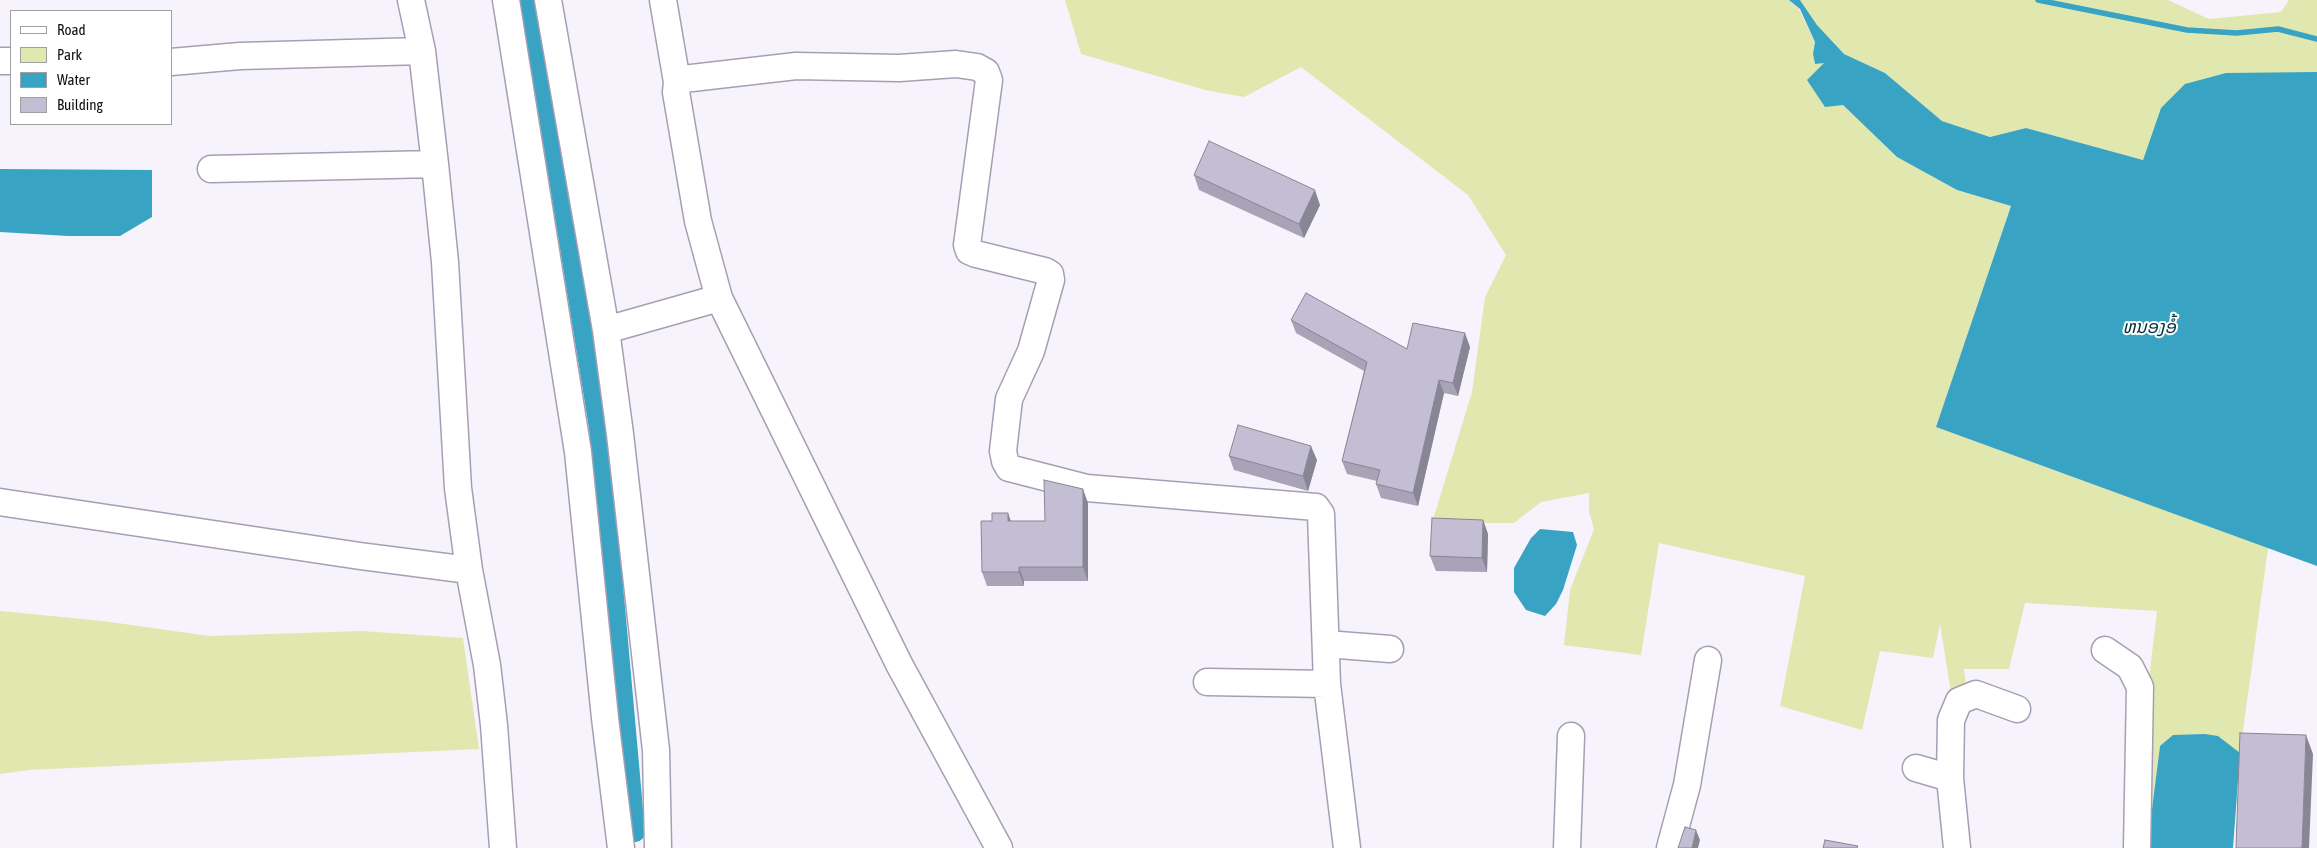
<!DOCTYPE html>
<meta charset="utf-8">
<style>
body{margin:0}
#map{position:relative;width:2317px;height:848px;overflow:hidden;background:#f6f3fc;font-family:"Asap Condensed",sans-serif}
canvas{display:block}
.legend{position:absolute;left:10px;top:10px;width:162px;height:115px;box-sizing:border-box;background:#fff;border:1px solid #a09fa1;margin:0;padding:6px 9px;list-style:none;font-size:15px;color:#110e15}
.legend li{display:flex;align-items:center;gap:10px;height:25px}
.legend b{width:25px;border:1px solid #a09fa1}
</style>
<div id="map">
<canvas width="2317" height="848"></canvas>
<ul class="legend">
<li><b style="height:6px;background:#fff"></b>Road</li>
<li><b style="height:14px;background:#e1e8af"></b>Park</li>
<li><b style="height:14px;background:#39a3c3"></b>Water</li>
<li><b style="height:14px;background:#c3bed4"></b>Building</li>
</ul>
</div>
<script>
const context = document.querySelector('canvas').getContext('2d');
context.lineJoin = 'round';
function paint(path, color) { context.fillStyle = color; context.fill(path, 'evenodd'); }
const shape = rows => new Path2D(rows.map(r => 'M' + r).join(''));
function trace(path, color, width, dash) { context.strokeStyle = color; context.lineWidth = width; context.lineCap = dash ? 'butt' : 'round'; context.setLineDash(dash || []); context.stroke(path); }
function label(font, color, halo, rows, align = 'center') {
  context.font = font + ' "Asap Condensed","Noto Sans Lao",sans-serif'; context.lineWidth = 4; context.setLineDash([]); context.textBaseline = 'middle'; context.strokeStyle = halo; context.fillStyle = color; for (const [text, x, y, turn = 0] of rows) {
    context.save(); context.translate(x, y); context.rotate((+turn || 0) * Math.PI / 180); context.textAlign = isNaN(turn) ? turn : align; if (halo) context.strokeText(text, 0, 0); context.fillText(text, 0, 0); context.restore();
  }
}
const green = shape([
 [1065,0,1789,0,1799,9,1815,42,1813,54,1815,64,1825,62,1843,105,1897,157,1957,190,2011,206,1936,427,2268,548,2240,753,2160,746,2152,809,2134,805,2157,611,2025,603,2009,669,1964,669,1968,708,1955,718,1940,624,1933,658,1880,651,1862,730,1780,706,1805,576,1659,543,1641,655,1564,645,1570,590,1594,529,1589,512,1589,493,1541,502,1514,523,1432,523,1472,392,1485,297,1506,255,1468,195,1301,67,1244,97,1205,90,1081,54],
 [1800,0,2168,0,2209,19,2281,12,2289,0,2317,0,2317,72,2311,72,2161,108,2143,160,2026,128,1990,137,1942,121,1885,73,1844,54,1817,25],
 [0,611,103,621,209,636,362,631,463,638,479,749,29,770,0,774]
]);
const water = shape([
 [1789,0,1800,0,1817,25,1844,54,1885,73,1942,121,1990,137,2026,128,2143,160,2161,108,2185,84,2226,73,2317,72,2317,566,1936,427,2011,206,1957,190,1897,157,1843,105,1825,107,1807,80,1824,63,1815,64,1813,54,1815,42,1800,9],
 [0,169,152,170,152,217,120,236,68,236,0,232],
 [1540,529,1573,532,1577,545,1563,590,1556,604,1545,616,1526,610,1514,592,1514,568,1531,538],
 [2205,734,2218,736,2240,753,2233,848,2147,848,2160,746,2173,735]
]);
const stream = shape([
 [2038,0,2187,30,2237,33,2278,29,2317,39]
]);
const canal = shape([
 [530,0,599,428,635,832]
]);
const minor = shape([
 [411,0,422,51,435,164,445,262,458,488,469,570,487,665,494,725,503,848],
 [506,0,578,452,605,718,621,848],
 [548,0,606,330,620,434,656,750,658,848],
 [663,0,677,82],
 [0,61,11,61],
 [171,62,240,56,422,51],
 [211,169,435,164],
 [606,330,719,298],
 [0,502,360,556,469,570],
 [1326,644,1390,649],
 [2105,650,2130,667,2140,687,2137,848],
 [1207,682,1327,684],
 [1916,768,1950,778],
 [999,848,899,664,719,298,698,221,676,92,677,82,683,79,796,66,899,68,956,64,977,67,986,72,989,80,967,245,969,251,976,254,1045,271,1050,274,1051,280,1031,351,1009,399,1003,451,1005,461,1009,468,1087,488,1316,507,1321,514,1327,684,1347,848],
 [1567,848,1571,736],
 [1670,848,1687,785,1708,660],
 [1957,848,1950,778,1951,720,1959,701,1976,694,2017,709]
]);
const wall = shape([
 [1194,175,1320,205,1304,238,1199,190],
 [1291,320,1407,349,1470,347,1458,396,1444,393,1418,506,1381,498,1376,484,1377,481,1347,474,1342,461,1364,371,1296,333],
 [1229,456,1317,460,1308,491,1234,470],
 [1088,503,1088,581,1024,581,1024,586,987,586,982,572,1011,521,1045,521],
 [1483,520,1488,534,1487,572,1436,571,1430,556]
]);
const shadedWall = shape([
 [1315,190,1320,205,1304,238,1299,224],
 [1465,333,1470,347,1458,396,1453,383],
 [1439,380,1444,393,1418,506,1413,493],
 [1311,446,1317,460,1308,491,1303,476],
 [1083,489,1088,503,1088,581,1083,567],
 [1008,513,1013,527,1008,521],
 [1483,520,1488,534,1487,572,1482,558],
 [1019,567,1024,581,1024,586,1019,572],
 [2306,735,2313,754,2309,848,2302,848],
 [1696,830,1700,840,1698,848,1692,848]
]);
const building = shape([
 [1209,141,1315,190,1299,224,1194,175,1209,141],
 [1306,293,1407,349,1413,323,1465,333,1453,383,1439,380,1413,493,1376,484,1380,470,1342,461,1367,362,1291,320,1306,293],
 [1238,425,1311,446,1303,476,1229,456,1238,425],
 [1044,480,1083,489,1083,567,1019,567,1019,572,982,572,981,521,992,521,992,513,1008,513,1008,521,1045,521,1044,480],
 [1432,518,1483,520,1482,558,1430,556,1432,518],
 [2240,733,2306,735,2302,848,2236,848,2240,733],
 [1685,827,1696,830,1692,848,1678,848,1685,827],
 [1825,840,1858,846,1857,848,1823,848,1825,840]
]);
const waterNames = [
 ["ຫນອງອໍ້",2149,327]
];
paint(green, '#e1e8af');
paint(water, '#39a3c3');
trace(stream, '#39a3c3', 5.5);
trace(canal, '#39a3c3', 20);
trace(minor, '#a69fb3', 29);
trace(minor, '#fff', 26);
paint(wall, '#a8a3b6');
paint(shadedWall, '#888594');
paint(building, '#c3bed4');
trace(building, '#888594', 1);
label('italic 18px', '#033542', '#fff', waterNames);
</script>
